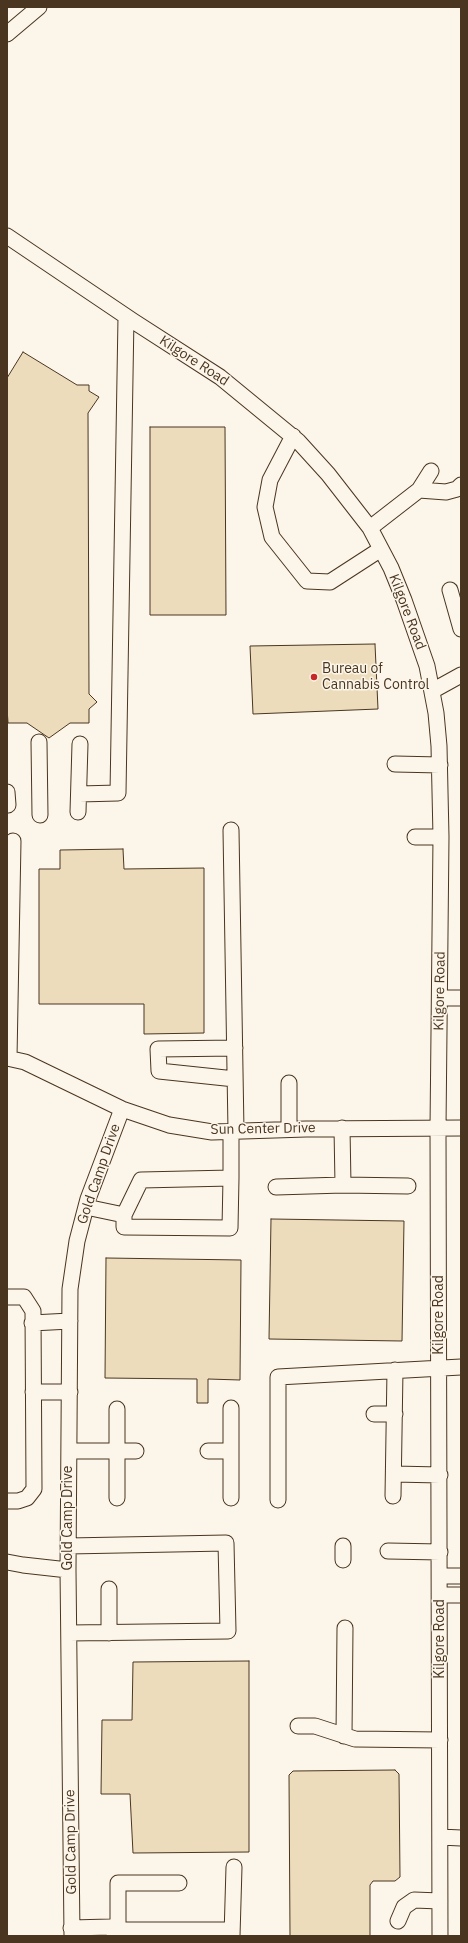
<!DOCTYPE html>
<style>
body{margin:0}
#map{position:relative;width:468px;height:1943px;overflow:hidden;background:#fbf6e9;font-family:"IBM Plex Sans",sans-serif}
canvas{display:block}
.frame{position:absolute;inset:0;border:8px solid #4a3520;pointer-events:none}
</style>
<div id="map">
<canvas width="468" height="1943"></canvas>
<div class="frame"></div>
</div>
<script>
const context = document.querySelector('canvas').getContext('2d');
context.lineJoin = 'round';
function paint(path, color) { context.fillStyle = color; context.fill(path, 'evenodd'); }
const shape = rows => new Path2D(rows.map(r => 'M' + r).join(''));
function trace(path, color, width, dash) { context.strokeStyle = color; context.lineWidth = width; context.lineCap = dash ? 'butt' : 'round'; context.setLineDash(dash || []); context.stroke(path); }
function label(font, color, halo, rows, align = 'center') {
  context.font = font + ' "IBM Plex Sans",sans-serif'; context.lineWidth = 3; context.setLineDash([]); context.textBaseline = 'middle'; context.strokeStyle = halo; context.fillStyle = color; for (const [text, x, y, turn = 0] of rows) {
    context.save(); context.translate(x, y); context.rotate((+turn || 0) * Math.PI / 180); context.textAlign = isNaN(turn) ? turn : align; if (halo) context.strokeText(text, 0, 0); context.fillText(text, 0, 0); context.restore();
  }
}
const building = shape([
 [23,352,77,385,89,385,89,391,99,397,88,413,89,694,97,702,89,709,89,723,70,723,49,738,27,723,8,723,7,708,7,378,23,352],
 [150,427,225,427,226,615,150,615,150,427],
 [375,644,378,709,253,714,250,646,375,644],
 [123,849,124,869,204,868,204,1033,144,1034,144,1004,39,1004,39,869,60,869,60,850,123,849],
 [271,1219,404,1221,402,1341,269,1339,271,1219],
 [106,1258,241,1260,240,1380,208,1379,208,1403,197,1403,197,1379,105,1378,106,1258],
 [249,1661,249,1852,133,1853,130,1794,101,1794,102,1720,132,1720,133,1662,249,1661],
 [395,1770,399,1774,400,1877,395,1881,373,1881,370,1885,370,1936,290,1936,289,1775,293,1771,395,1770]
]);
const minor = shape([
 [7,34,39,7],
 [7,236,133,321,220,377,298,441,328,474,370,528,391,568,404,600,427,666,436,713,439,746,441,837,438,1128,440,1936],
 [293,436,270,480,265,507,272,537,307,581,330,582,381,549],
 [419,490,446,492,457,489,461,485],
 [370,528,419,490,431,471],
 [450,590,461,629],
 [432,691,461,675],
 [39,742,40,815],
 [395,764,440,765],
 [7,792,8,805],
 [79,794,118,793,126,317],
 [78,812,80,744],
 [231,830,236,1131],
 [415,837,441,837],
 [440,998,461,998],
 [235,1048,158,1049,159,1071,235,1079],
 [7,1058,25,1062,122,1109,169,1125,212,1132,306,1129,461,1128],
 [9,1058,13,841],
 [289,1083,289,1129],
 [342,1128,343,1185,408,1186],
 [276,1187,343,1185],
 [86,1207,124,1215,141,1180,231,1178,231,1131],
 [124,1215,124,1227,230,1228,231,1178],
 [7,1297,24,1297,33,1311,34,1489,27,1498,18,1501,7,1501],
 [32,1323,70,1321],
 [33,1392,70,1392],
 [231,1408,231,1498],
 [117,1409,117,1498],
 [374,1414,395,1414],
 [69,1451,136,1451],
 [208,1451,231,1451],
 [394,1474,440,1475],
 [393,1496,395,1370],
 [278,1500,278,1377,461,1367],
 [68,1546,226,1543,228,1631,69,1633],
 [343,1546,343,1560],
 [388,1551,440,1552],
 [7,1562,23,1565,68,1570],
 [440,1576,461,1576],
 [440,1595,461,1595],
 [109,1633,109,1589],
 [298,1726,315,1726,355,1739,440,1740],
 [344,1736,345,1628],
 [440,1837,461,1838],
 [398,1921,404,1907,414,1900,440,1901],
 [71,1928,110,1927,119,1930,114,1936],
 [119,1930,232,1930],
 [72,1936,68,1570,70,1289,77,1241,88,1199,122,1109],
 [118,1936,118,1883,179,1883],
 [232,1936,234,1867]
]);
const markers = [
 [314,677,4,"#c62828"]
];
const streetNames = [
 ["Kilgore Road",194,361,33],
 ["Kilgore Road",407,612,69],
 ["Kilgore Road",440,991,-89],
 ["Sun Center Drive",263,1129,-1],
 ["Gold Camp Drive",99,1174,-71],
 ["Kilgore Road",439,1315,-90],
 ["Gold Camp Drive",68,1518,-90],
 ["Kilgore Road",440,1639,-90],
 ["Gold Camp Drive",71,1842,-91]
];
const poiNames = [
 ["Bureau of",322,669],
 ["Cannabis Control",322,685]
];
paint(building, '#ecdcbc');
trace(building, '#4a3520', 1);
trace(minor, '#4a3520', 17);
trace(minor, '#fbf6e9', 15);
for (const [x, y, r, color] of markers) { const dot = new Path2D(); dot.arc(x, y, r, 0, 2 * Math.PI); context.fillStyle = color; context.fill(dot); trace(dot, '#fbf6e9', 1.5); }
label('14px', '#4a3520', '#fbf6e9', streetNames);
label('14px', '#4a3520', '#fbf6e9', poiNames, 'left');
</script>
